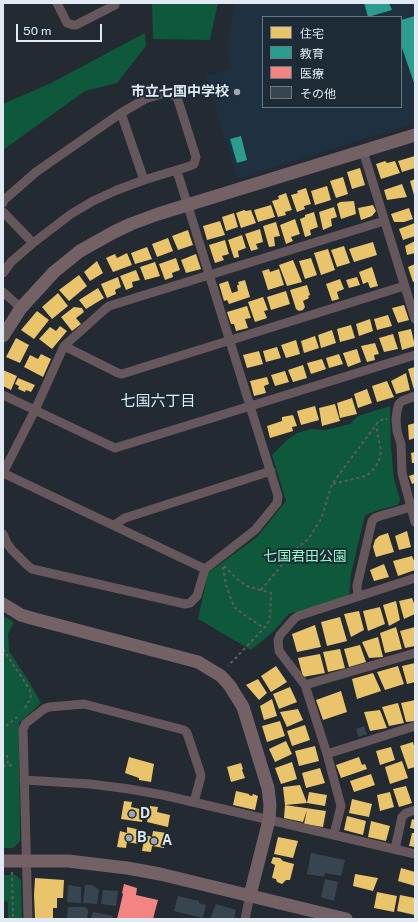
<!DOCTYPE html>
<meta charset="utf-8">
<style>
body{margin:0}
#map{position:relative;width:418px;height:922px;overflow:hidden;background:#232a31;font-family:"Public Sans","Noto Sans JP",sans-serif}
canvas{display:block}
.frame{position:absolute;inset:0;border:4px solid #e1eaf2;pointer-events:none}
.legend{position:absolute;left:262px;top:16px;width:140px;height:92px;box-sizing:border-box;background:#1d2b37;border:1px solid #6b7782;margin:0;padding:5px 7px;list-style:none;font-size:12px;color:#e1eaf2}
.legend li{display:flex;align-items:center;gap:8px;height:20px}
.legend b{width:20px;border:1px solid #6b7782}
.scale{position:absolute;left:16px;top:24px;width:86px;height:18px;box-sizing:border-box;border:2px solid #e1eaf2;border-top:0;padding-left:5px;font-size:12px;line-height:14px;white-space:nowrap;color:#e1eaf2;-webkit-text-stroke:3px #1d2b37;paint-order:stroke}
</style>
<div id="map">
<canvas width="418" height="922"></canvas>
<div class="frame"></div>
<ul class="legend">
<li><b style="height:11px;background:#e9c46a"></b>住宅</li>
<li><b style="height:11px;background:#2a9d8f"></b>教育</li>
<li><b style="height:11px;background:#f28482"></b>医療</li>
<li><b style="height:11px;background:#374551"></b>その他</li>
</ul>
<div class="scale">50 m</div>
</div>
<script>
const context = document.querySelector('canvas').getContext('2d');
context.lineJoin = 'round';
function paint(path, color) { context.fillStyle = color; context.fill(path, 'evenodd'); }
const shape = rows => new Path2D(rows.map(r => 'M' + r).join(''));
function trace(path, color, width, dash) { context.strokeStyle = color; context.lineWidth = width; context.lineCap = dash ? 'butt' : 'round'; context.setLineDash(dash || []); context.stroke(path); }
function label(font, color, halo, rows, align = 'center') {
  context.font = font + ' "Public Sans","Noto Sans JP",sans-serif'; context.lineWidth = 4; context.setLineDash([]); context.textBaseline = 'middle'; context.strokeStyle = halo; context.fillStyle = color; for (const [text, x, y, turn = 0] of rows) {
    context.save(); context.translate(x, y); context.rotate((+turn || 0) * Math.PI / 180); context.textAlign = isNaN(turn) ? turn : align; if (halo) context.strokeText(text, 0, 0); context.fillText(text, 0, 0); context.restore();
  }
}
const built = shape([
 [235,3,415,3,415,123,237,179,206,76,232,68,226,50],
 [263,17,401,17,401,107,263,107]
]);
const green = shape([
 [152,3,218,3,210,40,153,39],
 [145,33,146,46,117,83,85,91,3,150,3,104,51,83],
 [390,406,391,448,394,479,400,500,398,505,379,510,365,515,351,574,349,596,289,614,273,632,251,650,198,619,208,573,257,537,286,501,272,455,287,440,297,433,311,429,326,430,350,424,358,416],
 [3,616,14,622,8,634,9,651,30,683,41,703,19,723,20,841,13,848,3,848],
 [3,875,16,875,21,880,22,919,8,919,8,902,3,901]
]);
const homes = shape([
 [415,156,415,168,402,172,398,161],
 [385,161,387,163,395,161,400,173,381,179,376,164],
 [360,168,365,185,352,189,347,172],
 [343,177,348,194,336,198,330,181],
 [415,179,415,195,414,195,410,181],
 [402,184,407,197,387,200,384,190],
 [327,186,331,200,315,205,311,191],
 [306,188,311,204,304,206,305,209,297,212,291,195,298,193,297,191],
 [286,193,292,210,285,212,286,215,278,217,272,201,279,199,278,196],
 [354,201,356,214,341,219,337,204,340,202],
 [271,205,275,217,258,222,254,210],
 [373,205,376,211,372,216,361,220,358,208],
 [334,207,337,217,331,219,332,226,323,230,319,212],
 [409,208,413,219,404,222,394,222,391,214],
 [244,210,246,211,251,210,256,223,241,228,236,213],
 [314,212,318,227,310,230,311,235,305,237,300,219,305,217,305,215],
 [234,213,238,227,226,231,222,217],
 [295,219,300,234,291,237,293,241,286,244,280,225],
 [220,221,225,235,207,240,203,226],
 [276,222,280,236,274,237,275,246,269,247,263,226],
 [415,223,415,236,403,240,399,229],
 [260,229,263,242,256,244,258,249,251,251,245,234],
 [188,230,193,245,178,250,172,236],
 [242,235,246,248,238,251,239,257,234,258,228,240],
 [168,238,173,251,157,257,152,244],
 [225,240,229,254,222,256,224,260,215,263,209,245],
 [415,241,415,253,407,255,405,246],
 [373,242,377,255,354,262,349,249],
 [344,246,350,263,337,267,331,250],
 [147,247,152,259,135,264,131,253],
 [328,249,335,270,321,275,314,253],
 [127,253,132,265,113,272,106,258,115,254,117,258],
 [196,254,201,269,186,273,181,260],
 [176,258,180,270,172,273,173,277,165,280,159,264],
 [311,258,317,275,305,279,299,261],
 [293,260,302,282,287,286,279,265],
 [97,261,103,273,90,281,84,272],
 [155,262,160,276,145,280,140,267],
 [415,264,415,281,413,282,408,267],
 [372,267,378,286,370,288,368,282,363,284,359,272],
 [269,269,270,272,279,269,284,285,268,290,262,271],
 [136,270,140,280,132,282,133,287,126,290,120,276],
 [79,275,87,286,69,301,59,290],
 [118,277,121,287,115,290,116,294,107,298,101,284],
 [357,277,360,285,349,288,346,280],
 [340,279,344,289,337,292,339,299,332,301,326,284],
 [245,280,250,297,229,304,227,300,224,301,219,284,228,281,232,293,238,291,237,285,239,285,238,282],
 [307,285,310,295,308,296,309,298,303,301,305,307,303,310,299,311,296,309,290,290],
 [98,288,104,298,86,309,79,300],
 [286,291,290,304,271,310,267,297],
 [58,293,68,306,52,319,42,307],
 [263,297,268,310,264,311,267,318,255,322,248,302],
 [404,305,409,320,398,323,392,308],
 [247,306,251,318,245,319,248,328,236,331,234,324,231,324,227,312],
 [74,307,82,308,84,312,76,318,81,324,72,331,61,317],
 [37,311,49,320,34,339,21,330],
 [388,315,392,326,377,330,374,319],
 [370,319,373,331,359,336,356,324],
 [351,325,355,338,340,342,337,329],
 [60,326,67,331,52,349,39,339,50,327,56,331],
 [411,329,415,346,402,350,398,332],
 [332,330,336,343,321,348,318,335],
 [393,334,398,349,384,352,379,338],
 [315,336,319,348,304,353,301,341],
 [16,338,29,345,20,363,6,357],
 [296,340,300,354,286,358,281,345],
 [375,343,379,354,374,355,375,360,367,362,361,346],
 [277,347,281,358,266,362,263,351],
 [357,349,361,362,348,367,343,353],
 [259,351,263,364,247,368,243,355],
 [41,354,51,359,43,377,24,367,30,355,38,359],
 [339,354,343,364,329,368,326,358],
 [322,359,326,369,311,374,307,363],
 [303,365,307,378,293,382,288,370],
 [415,367,415,393,408,369],
 [3,370,17,376,11,390,3,386],
 [285,371,289,382,275,386,271,375],
 [406,373,410,390,396,394,391,381],
 [267,377,269,384,264,386,266,393,254,396,250,381],
 [18,378,35,385,31,392,26,390,25,392,18,389,19,386,15,384],
 [387,381,394,397,377,402,372,386],
 [367,389,372,403,358,408,354,394],
 [352,398,357,414,340,418,337,403],
 [335,404,340,421,322,426,319,408],
 [315,406,319,420,301,425,297,411],
 [293,415,297,426,292,427,293,431,270,438,267,426,282,421,282,417],
 [415,423,415,438,409,440,408,425],
 [415,452,415,463,412,463,411,453],
 [415,474,415,483,412,484,409,476],
 [407,531,411,547,399,550,395,536],
 [388,533,394,552,376,557,373,547,375,540,379,536],
 [412,556,415,563,415,570,398,576,393,561],
 [384,564,389,577,374,581,370,570],
 [412,598,415,606,415,614,404,619,399,601],
 [396,601,400,620,389,626,383,605],
 [380,607,385,624,368,631,363,611],
 [359,611,364,630,351,637,344,614],
 [340,617,347,641,327,646,321,622],
 [315,625,321,647,297,652,292,634],
 [396,627,402,649,385,653,380,633],
 [415,627,415,646,405,648,400,631],
 [378,637,383,657,369,658,362,642],
 [360,645,366,662,349,667,344,649],
 [340,649,345,668,328,672,323,652],
 [320,654,325,673,303,677,298,658],
 [415,663,415,682,407,684,402,666],
 [276,666,287,682,271,692,261,676],
 [398,666,404,684,385,690,377,672],
 [373,673,381,691,357,699,352,679],
 [258,679,267,693,259,700,246,685],
 [290,687,297,702,279,709,273,694],
 [341,691,347,712,323,720,316,700],
 [272,699,277,716,264,720,260,706],
 [415,700,415,721,406,722,401,703],
 [398,703,404,723,389,726,382,707],
 [298,709,303,720,287,727,280,712],
 [380,710,387,728,370,731,364,712],
 [280,721,285,736,267,742,262,726],
 [305,725,310,740,292,746,287,731],
 [286,741,292,754,275,762,269,749],
 [413,742,415,749,415,767,408,769,400,746],
 [315,746,319,761,299,766,295,751],
 [391,747,395,760,380,765,376,751],
 [129,757,154,764,151,782,139,780,139,778,125,773],
 [359,757,362,765,365,764,367,769,341,778,336,765],
 [402,761,408,778,390,784,385,767],
 [292,762,297,779,281,784,275,768],
 [241,763,243,769,242,770,245,778,231,782,227,767],
 [320,768,325,783,306,788,302,773],
 [371,774,375,785,354,792,350,781],
 [300,785,307,803,309,792,327,795,325,806,307,803,285,805,283,787],
 [406,786,412,803,399,807,393,789],
 [236,791,249,794,249,795,252,796,253,794,258,796,255,810,233,805],
 [390,792,394,807,380,811,377,795],
 [352,799,372,804,369,817,349,813],
 [124,801,132,802,131,807,144,810,142,822,121,819],
 [285,805,326,811,323,827,304,824,307,810,303,822,284,818],
 [150,806,158,807,157,812,170,815,168,827,147,822],
 [347,816,366,821,363,835,344,830],
 [412,819,415,820,415,829,410,828],
 [371,821,390,826,386,841,368,837],
 [127,827,141,830,139,844,127,842,126,848,117,847,120,831,127,833],
 [153,831,167,833,164,848,152,846,151,852,142,851,145,835,152,837],
 [412,833,415,833,415,847,409,846],
 [278,837,298,841,293,858,274,854],
 [273,857,280,858,283,861,294,864,290,880,286,880,282,884,277,882,276,879,272,878,275,865,271,863],
 [401,868,415,872,415,886,398,881],
 [355,874,378,878,373,891,353,886],
 [35,878,64,880,63,898,57,898,57,908,53,908,53,918,35,918,34,895],
 [377,892,397,896,394,912,374,908],
 [400,895,415,898,415,915,397,911]
]);
const schools = shape([
 [364,3,389,3,392,10,368,17],
 [415,16,415,86,401,45,401,20],
 [241,136,247,160,237,163,230,139]
]);
const health = shape([
 [124,884,137,888,136,895,158,900,153,919,117,919,123,894,122,893]
]);
const building = shape([
 [364,726,367,734,359,737,356,729],
 [311,853,345,860,341,876,325,873,324,877,307,874],
 [325,879,338,882,334,901,321,897],
 [68,885,81,887,81,903,67,902],
 [85,885,92,885,99,890,97,904,83,903],
 [103,890,118,891,116,906,101,904],
 [178,896,199,901,199,903,206,905,203,918,174,911],
 [216,904,236,910,234,919,210,919],
 [68,907,85,907,88,910,87,919,67,919],
 [93,912,113,916,112,919,91,919]
]);
const path = shape([
 [333,484,366,476,375,468,379,460,381,451,376,425],
 [224,566,237,579,247,586,271,593,270,619,266,626,228,666],
 [223,567,226,585,234,607,243,614,264,628],
 [261,590,294,551,309,538,321,519,332,484,378,422,383,419,387,419],
 [3,649,30,690,31,698,23,711],
 [6,726,17,717],
 [7,755,8,765],
 [3,766,14,765],
 [12,872,13,919]
]);
const street = shape([
 [57,3,67,23,73,25,76,25,115,5],
 [121,113,144,180],
 [363,151,415,319],
 [3,203,4,200,36,172,121,113,145,99,165,93,170,93,177,97,196,157,194,164,190,166,144,180,117,190,93,201,71,214,33,243,11,262,3,273],
 [3,212,33,243],
 [3,292,21,308],
 [64,346,118,373,122,374,404,286],
 [3,395,115,448,415,355],
 [415,396,402,401,399,404,397,411,396,419,397,431,401,444,402,473,415,522],
 [3,473,35,410,64,346,104,310,109,306,384,221],
 [3,473,205,569],
 [114,525,125,518,271,471],
 [3,534,7,543,11,549,27,565,32,569,185,604,190,603,197,596,205,569,255,530,277,503,278,496,177,171],
 [358,595,357,586,372,521,375,518,380,516,411,507],
 [305,685,415,653],
 [327,754,415,726],
 [24,780,90,784,129,789,163,795,415,854],
 [334,834,341,806,327,754,305,685,279,651,278,640,280,635,294,619,298,616,415,578],
 [395,849,402,817,406,813,415,810],
 [28,919,23,729,26,723,44,709,49,707,84,704,184,730,187,733,200,772,201,776,194,802],
 [245,919,250,895]
]);
const secondary = shape([
 [3,336,21,308,54,272,80,251,114,232,131,224,158,214,415,135],
 [3,604,21,615,31,618,198,662,221,676,230,686,243,707,268,788,270,805,269,820,250,895],
 [3,861,68,861,127,868,160,874,346,919]
]);
const markers = [
 [237,92,4,"#9ea7ae"],
 [132,814,4,"#9ea7ae"],
 [129,838,4,"#9ea7ae"],
 [154,841,4,"#9ea7ae"]
];
const poiNames = [
 ["市立七国中学校",229,92,"right"],
 ["D",140,814],
 ["B",137,838],
 ["A",162,841]
];
const parkNames = [
 ["七国君田公園",305,557]
];
const neighbourhoodNames = [
 ["七国六丁目",158,401]
];
paint(built, '#1f3141');
paint(green, '#0e583b');
paint(homes, '#e9c46a');
paint(schools, '#2a9d8f');
paint(health, '#f28482');
paint(building, '#374551');
trace(path, '#625b60', 2, [3, 3]);
trace(street, '#65575c', 9);
trace(secondary, '#736166', 13);
for (const [x, y, r, color] of markers) { const dot = new Path2D(); dot.arc(x, y, r, 0, 2 * Math.PI); context.fillStyle = color; context.fill(dot); trace(dot, '#1d2b37', 1.5); }
label('bold 14px', '#e1eaf2', '#1d2b37', poiNames, 'left');
label('14px', '#91fac3', '#1d2b37', parkNames);
label('15px', '#e1eaf2', '#1d2b37', neighbourhoodNames);
</script>
